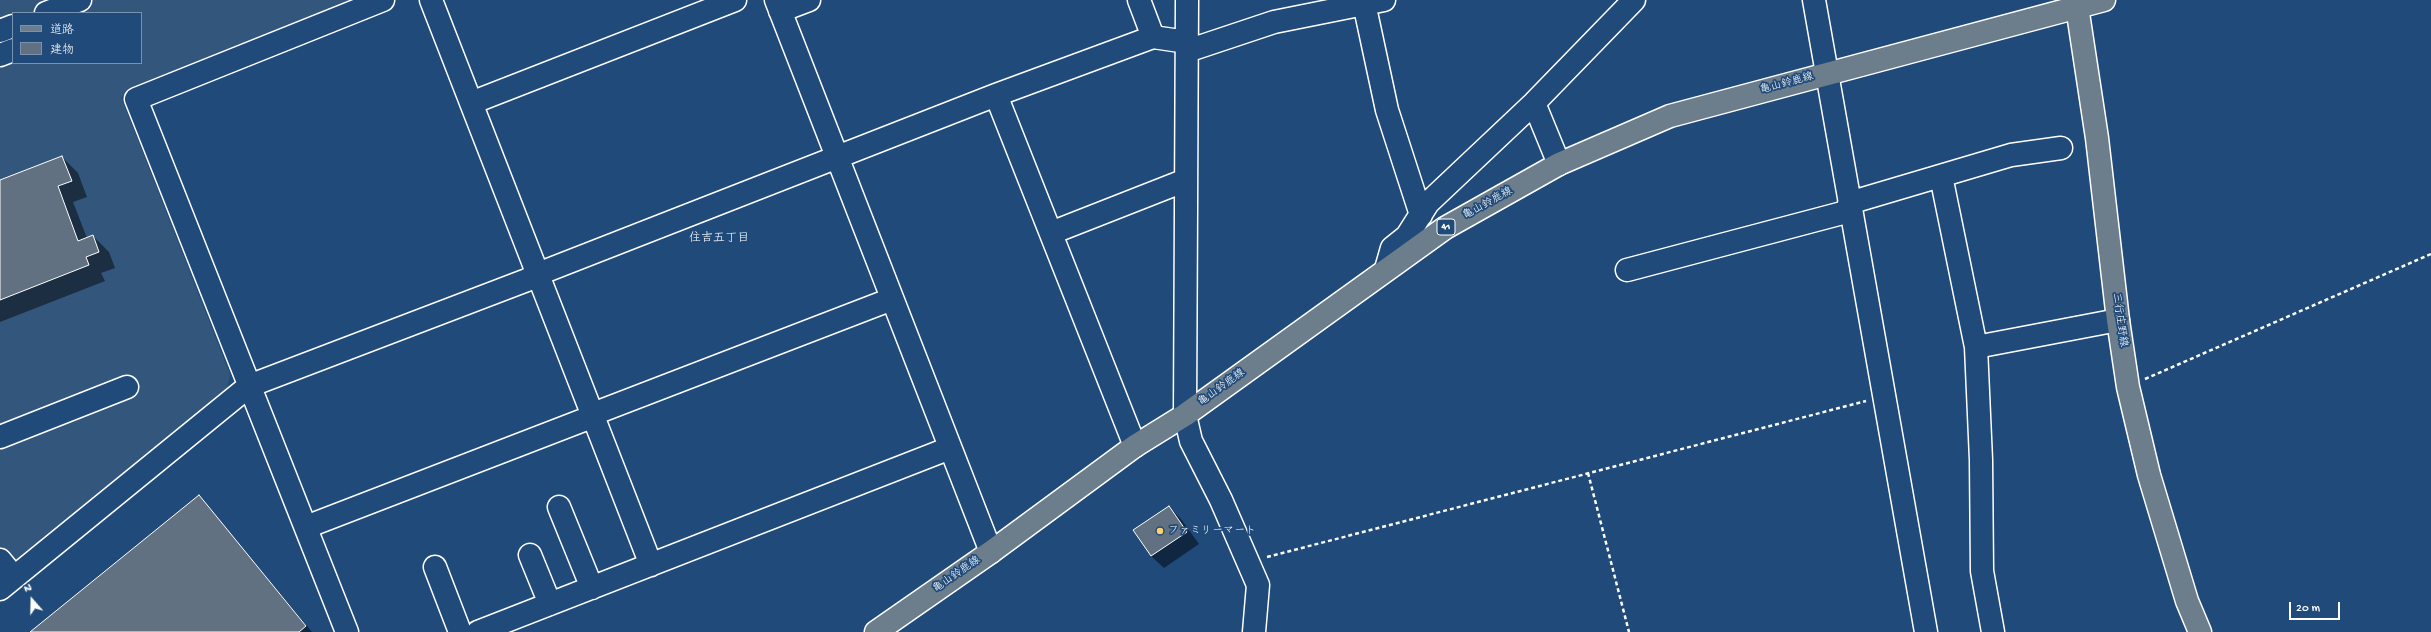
<!DOCTYPE html>
<meta charset="utf-8">
<style>
body{margin:0}
#map{position:relative;width:2431px;height:632px;overflow:hidden;background:#1f4a7a;font-family:"Gochi Hand","Klee One",sans-serif}
canvas{display:block}
.legend{position:absolute;left:12px;top:12px;width:130px;height:52px;box-sizing:border-box;background:#1f4a7a;border:1px solid #7992af;margin:0;padding:5px 7px;list-style:none;font-size:12px;color:#fff}
.legend li{display:flex;align-items:center;gap:8px;height:20px}
.legend b{width:20px;border:1px solid #7992af}
.north{position:absolute;left:12px;top:580px;width:40px;height:40px;-webkit-text-stroke:3px #1f4a7a;paint-order:stroke;rotate:340deg;font-size:11px;font-weight:700;line-height:16px;text-align:center;color:#fff}
.north::after{content:'';display:block;margin:auto;width:14px;height:18px;background:#fff;clip-path:polygon(50% 0,100% 100%,50% 72%,0 100%)}
.scale{position:absolute;left:2289px;top:602px;width:51px;height:18px;box-sizing:border-box;border:2px solid #fff;border-top:0;padding-left:5px;font-size:12px;line-height:14px;white-space:nowrap;color:#fff;-webkit-text-stroke:3px #1f4a7a;paint-order:stroke}
</style>
<div id="map">
<canvas width="2431" height="632"></canvas>
<ul class="legend">
<li><b style="height:5px;background:#6c7d8b"></b>道路</li>
<li><b style="height:11px;background:#617181"></b>建物</li>
</ul>
<div class="north">N</div>
<div class="scale">20 m</div>
</div>
<script>
const context = document.querySelector('canvas').getContext('2d');
context.lineJoin = 'round';
function paint(path, color) { context.fillStyle = color; context.fill(path, 'evenodd'); }
const shape = rows => new Path2D(rows.map(r => 'M' + r).join(''));
function trace(path, color, width, dash) { context.strokeStyle = color; context.lineWidth = width; context.lineCap = dash ? 'butt' : 'round'; context.setLineDash(dash || []); context.stroke(path); }
function label(font, color, halo, rows, align = 'center') {
  context.font = font + ' "Gochi Hand","Klee One",sans-serif'; context.lineWidth = 3.5; context.setLineDash([]); context.textBaseline = 'middle'; context.strokeStyle = halo; context.fillStyle = color; for (const [text, x, y, turn = 0] of rows) {
    context.save(); context.translate(x, y); context.rotate((+turn || 0) * Math.PI / 180); context.textAlign = isNaN(turn) ? turn : align; if (halo) context.strokeText(text, 0, 0); context.fillText(text, 0, 0); context.restore();
  }
}
const built = shape([
 [0,0,370,0,121,97,230,374,227,390,0,575],
 [13,13,141,13,141,63,13,63]
]);
const shadow = shape([
 [62,157,78,173,87,197,73,202,87,238,93,236,109,252,115,268,101,273,105,281,0,322,0,181],
 [199,496,312,632,32,632],
 [1169,507,1181,519,1199,544,1164,568,1151,556]
]);
const building = shape([
 [62,156,72,181,58,186,78,241,93,235,99,252,86,257,89,265,0,300,0,180,62,156],
 [199,495,306,626,299,632,30,632,199,495],
 [1169,506,1187,532,1151,556,1133,530,1169,506]
]);
const path = shape([
 [2145,379,2431,254],
 [1588,473,1629,632],
 [1267,557,1866,401]
]);
const minor = shape([
 [431,0,651,565],
 [776,0,991,552],
 [1139,0,1153,37],
 [1187,0,1185,415,1191,441,1221,500,1258,585,1254,632],
 [1814,0,1926,632],
 [1364,3,1387,110,1421,215],
 [780,11,809,0],
 [46,13,80,0],
 [0,31,13,26],
 [1187,51,1274,22,1384,0],
 [0,55,13,50],
 [996,95,1135,446],
 [471,103,735,0],
 [1534,103,1559,164],
 [1941,176,1976,347,1981,460,1982,571,1993,632],
 [1849,203,2011,155,2061,148],
 [1051,233,1186,180],
 [1386,269,1392,248,1407,236,1428,203,1534,103,1634,0],
 [1627,270,1850,211],
 [1976,347,2118,320],
 [593,414,892,299],
 [0,437,127,387],
 [559,507,592,588],
 [306,527,594,416],
 [530,555,550,604],
 [0,560,14,577],
 [435,567,460,632],
 [0,589,249,386,527,280,538,274,996,95,1153,37,1187,42],
 [347,632,136,99,383,0],
 [478,632,950,448]
]);
const major = shape([
 [2076,0,2097,138,2118,320,2128,387,2149,475,2187,601,2200,632],
 [876,632,991,552,1135,446,1185,415,1445,228,1559,164,1670,116,2104,0]
]);
const markers = [
 [1160,531,4,"#ffd166"]
];
const shields = [
 [1446,227,18]
];
const shieldNames = [
 ["41",1446,227]
];
const streetNames = [
 ["亀山鈴鹿線",1787,84,-15],
 ["亀山鈴鹿線",1488,204,-29],
 ["三行庄野線",2119,320,82],
 ["亀山鈴鹿線",1222,388,-36],
 ["亀山鈴鹿線",957,575,-35]
];
const poiNames = [
 ["ファミリーマート",1168,531]
];
const neighbourhoodNames = [
 ["住吉五丁目",719,239]
];
paint(built, '#33567c');
paint(shadow, '#0007');
paint(building, '#617181');
trace(building, '#fff', 1);
trace(minor, '#fff', 25);
trace(major, '#fff', 25);
trace(path, '#fff', 2.5, [4, 3]);
trace(minor, '#1f4a7a', 22);
trace(major, '#6c7d8b', 22);
for (const [x, y, r, color] of markers) { const dot = new Path2D(); dot.arc(x, y, r, 0, 2 * Math.PI); context.fillStyle = color; context.fill(dot); trace(dot, '#1f4a7a', 1.5); }
for (const [x, y, w] of shields) { const box = new Path2D(); box.roundRect(x - w / 2, y - 8, w, 16, 3); context.fillStyle = '#1f4a7a'; context.fill(box); trace(box, '#fff', 1); }
label('bold 10px', '#fff', null, shieldNames);
label('11px', '#fff', '#1f4a7a', streetNames);
label('11px', '#fff', '#1f4a7a', poiNames, 'left');
label('12px', '#fff', '#1f4a7a', neighbourhoodNames);
</script>
